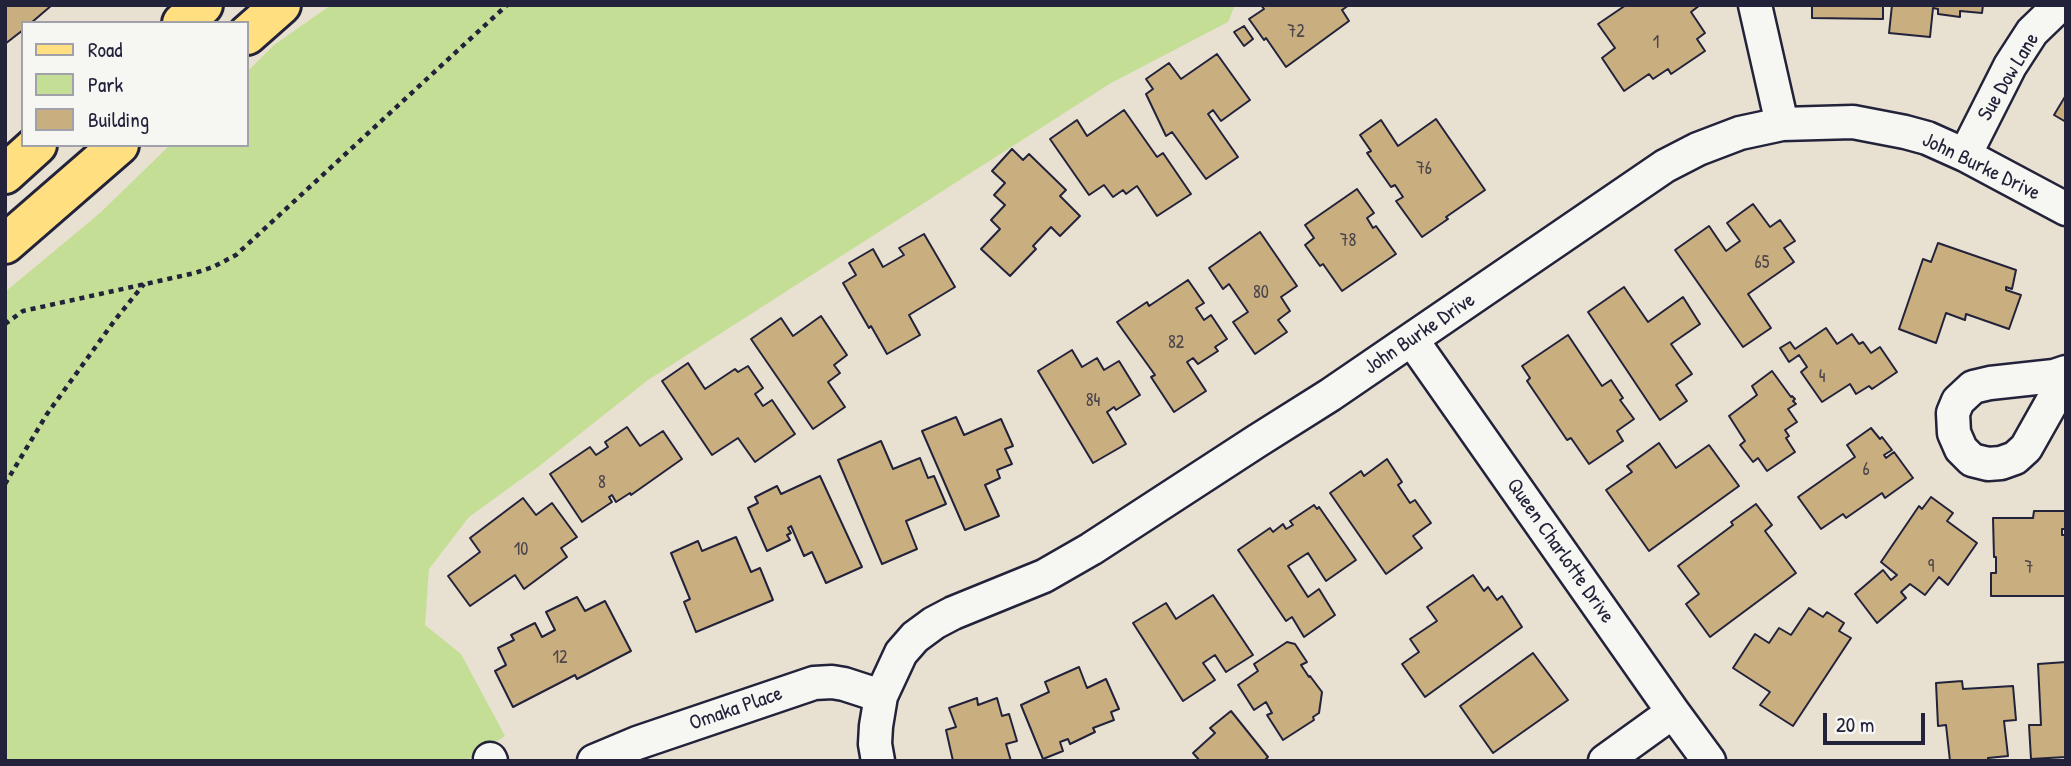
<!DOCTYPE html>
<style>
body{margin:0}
#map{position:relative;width:2071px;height:766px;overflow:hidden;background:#e8e0d0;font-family:"Patrick Hand",sans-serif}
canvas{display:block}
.frame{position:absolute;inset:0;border:7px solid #22223b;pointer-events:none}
.legend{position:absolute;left:21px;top:21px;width:228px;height:126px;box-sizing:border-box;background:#f6f6f2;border:2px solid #a1a1a9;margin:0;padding:9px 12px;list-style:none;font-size:21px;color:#22223b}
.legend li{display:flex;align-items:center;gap:14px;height:35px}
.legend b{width:35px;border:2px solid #a1a1a9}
.scale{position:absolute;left:1823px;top:713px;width:102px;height:32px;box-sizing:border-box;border:4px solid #22223b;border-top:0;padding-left:9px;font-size:21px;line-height:24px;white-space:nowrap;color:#22223b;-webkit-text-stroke:5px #f6f6f2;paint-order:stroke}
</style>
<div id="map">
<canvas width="2071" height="766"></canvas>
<div class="frame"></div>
<ul class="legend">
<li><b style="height:9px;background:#ffdf80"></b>Road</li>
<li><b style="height:19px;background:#c4de95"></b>Park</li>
<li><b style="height:19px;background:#c9ae7f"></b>Building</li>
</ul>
<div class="scale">20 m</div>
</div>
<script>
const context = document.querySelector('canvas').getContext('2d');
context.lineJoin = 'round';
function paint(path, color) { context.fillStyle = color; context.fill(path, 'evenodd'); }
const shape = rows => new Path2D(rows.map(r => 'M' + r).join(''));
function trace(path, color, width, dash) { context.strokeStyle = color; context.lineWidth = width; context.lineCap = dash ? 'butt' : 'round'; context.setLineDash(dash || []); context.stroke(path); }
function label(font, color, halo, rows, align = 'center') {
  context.font = font + ' "Patrick Hand",sans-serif'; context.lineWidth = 5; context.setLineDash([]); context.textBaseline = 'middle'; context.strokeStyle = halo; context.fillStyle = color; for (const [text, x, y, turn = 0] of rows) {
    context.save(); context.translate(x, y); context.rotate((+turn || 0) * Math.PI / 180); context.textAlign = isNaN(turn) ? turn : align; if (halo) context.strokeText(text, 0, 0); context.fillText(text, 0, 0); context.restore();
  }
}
const green = shape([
 [331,5,1235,5,1228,22,1111,83,648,380,538,467,469,517,429,569,425,625,461,654,505,736,465,761,5,761,5,292,100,213,170,145,247,145,247,72,274,45]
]);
const building = shape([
 [5,5,52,5,31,23,23,23,23,30,5,44,5,5],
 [1261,5,1349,5,1342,10,1349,21,1286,67,1266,38,1264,40,1249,19,1264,9,1261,5],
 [1626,5,1700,5,1691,12,1705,33,1697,39,1705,51,1671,74,1668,69,1653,79,1649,74,1624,91,1602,58,1615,48,1598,24,1626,5],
 [1812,5,1883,5,1883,19,1812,18,1812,5],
 [1892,5,1983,5,1982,13,1960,11,1960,17,1938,14,1938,9,1933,8,1930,37,1889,33,1892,5],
 [1244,26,1253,39,1244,46,1234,32,1244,26],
 [1217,54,1250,100,1221,121,1213,110,1208,114,1238,157,1206,179,1172,132,1166,136,1146,94,1153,89,1146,79,1169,63,1181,79,1217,54],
 [2066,95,2066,122,2054,115,2066,95],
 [1124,110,1157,157,1163,153,1191,194,1157,216,1137,186,1126,194,1123,190,1113,197,1104,185,1089,195,1050,139,1077,120,1087,136,1124,110],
 [1436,119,1485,190,1446,217,1448,219,1422,237,1396,201,1403,197,1395,185,1391,187,1367,153,1371,151,1360,135,1381,120,1398,146,1436,119],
 [1012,149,1023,160,1029,154,1066,190,1060,196,1080,216,1060,236,1051,227,1033,246,1036,249,1010,276,981,249,1000,229,991,220,1005,205,994,195,1005,183,992,171,1012,149],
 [1357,189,1374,213,1367,218,1373,228,1376,226,1396,254,1342,291,1323,264,1320,266,1305,245,1314,238,1305,225,1357,189],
 [1753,204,1770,227,1780,220,1795,241,1784,248,1794,262,1748,294,1771,328,1743,347,1675,250,1709,226,1726,251,1740,241,1727,223,1753,204],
 [1260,232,1297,286,1281,297,1290,311,1278,320,1287,332,1255,354,1233,322,1248,312,1229,284,1223,289,1209,268,1260,232],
 [924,234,955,287,909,315,920,335,887,354,871,326,869,328,843,283,856,275,849,263,873,249,883,267,904,255,899,248,924,234],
 [1938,243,2016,270,2012,289,2006,287,2006,290,2021,295,2009,329,1966,314,1965,320,1946,313,1936,343,1899,329,1923,259,1931,262,1938,243],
 [1188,280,1204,303,1196,308,1204,320,1211,315,1227,339,1215,347,1218,351,1198,364,1193,358,1187,362,1206,391,1174,412,1151,377,1155,375,1117,322,1147,302,1149,306,1188,280],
 [1624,287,1648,322,1683,297,1700,324,1671,344,1692,374,1676,385,1687,401,1660,420,1588,312,1624,287],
 [821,316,847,355,834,365,840,373,828,382,845,407,813,429,751,339,781,318,793,336,821,316],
 [1826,328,1837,344,1852,334,1859,344,1863,342,1871,353,1880,347,1897,372,1872,389,1869,386,1856,394,1850,384,1822,402,1801,372,1807,367,1799,355,1789,362,1780,348,1790,342,1795,349,1826,328],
 [1568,335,1602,386,1611,380,1623,398,1620,400,1634,419,1617,431,1623,441,1589,464,1571,438,1567,440,1527,381,1530,378,1522,366,1568,335],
 [1072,350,1082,367,1097,358,1104,370,1119,361,1140,395,1116,410,1114,407,1107,412,1126,444,1093,463,1038,371,1072,350],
 [688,363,705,389,735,369,738,372,748,366,763,388,755,394,763,406,772,400,795,434,755,462,738,438,712,455,662,381,688,363],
 [1772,371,1791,397,1792,396,1795,399,1793,401,1796,404,1788,409,1797,422,1785,430,1789,436,1786,438,1795,452,1767,471,1758,458,1753,462,1740,445,1745,441,1729,416,1757,395,1752,386,1772,371],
 [956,417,964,435,1001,419,1013,446,1005,449,1012,464,997,470,1000,478,985,485,999,516,965,530,922,431,956,417],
 [627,427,640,446,663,431,682,459,631,495,630,493,616,502,612,495,609,497,612,502,582,522,550,474,590,447,596,455,608,447,605,442,627,427],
 [1871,428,1880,439,1882,437,1892,450,1884,455,1886,458,1894,452,1913,478,1885,498,1882,493,1846,518,1843,514,1821,529,1798,497,1855,457,1847,445,1871,428],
 [881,441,893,469,920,458,928,478,934,476,946,504,906,521,917,549,882,564,838,460,881,441],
 [1659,443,1676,468,1709,445,1739,486,1649,551,1606,490,1632,472,1627,466,1659,443],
 [1387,459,1402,482,1398,485,1410,503,1415,500,1431,523,1413,536,1422,548,1386,574,1330,493,1361,471,1364,476,1387,459],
 [820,476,862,567,826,583,812,552,804,556,791,526,788,528,791,533,787,535,790,540,767,551,748,508,758,503,755,497,777,486,781,494,820,476],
 [1931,497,1953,513,1947,521,1977,543,1948,585,1939,577,1925,595,1910,584,1901,592,1906,598,1877,623,1855,594,1883,570,1891,580,1897,575,1881,562,1919,506,1922,509,1931,497],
 [523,498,536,515,552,503,577,537,561,548,567,557,524,589,515,575,470,606,448,576,480,552,470,538,523,498],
 [1756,504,1772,525,1765,531,1796,573,1710,637,1686,604,1699,594,1678,566,1733,525,1731,522,1756,504],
 [1314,505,1317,509,1319,507,1356,560,1326,581,1308,553,1288,566,1308,597,1319,589,1335,615,1304,637,1292,617,1286,621,1238,550,1270,528,1273,532,1283,524,1286,529,1293,525,1290,521,1314,505],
 [2034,511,2066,511,2066,529,2062,529,2062,535,2066,535,2066,596,1991,596,1991,573,1996,573,1996,557,1994,557,1993,518,2033,518,2034,511],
 [736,537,751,572,760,568,773,600,696,632,684,602,690,599,671,553,698,541,702,551,736,537],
 [1473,575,1484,591,1488,587,1497,600,1502,596,1522,627,1425,697,1402,664,1419,652,1410,639,1437,621,1427,607,1473,575],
 [1213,595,1253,655,1226,672,1215,655,1203,663,1215,680,1183,701,1133,623,1166,603,1176,619,1213,595],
 [577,597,585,611,605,601,631,651,577,679,575,675,513,707,495,671,506,665,498,648,514,640,511,635,535,623,542,637,555,630,546,612,577,597],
 [1809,608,1823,617,1827,612,1844,623,1839,631,1851,638,1793,726,1760,705,1770,692,1733,668,1755,634,1769,643,1779,628,1791,635,1809,608],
 [1287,642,1295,644,1307,662,1301,665,1309,677,1310,676,1322,692,1319,713,1313,717,1314,720,1283,740,1267,715,1272,713,1266,702,1254,710,1238,685,1258,671,1254,664,1287,642],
 [1533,653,1568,700,1493,753,1460,706,1533,653],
 [2066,662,2066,757,2031,759,2029,725,2041,725,2038,664,2066,662],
 [1079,667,1087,688,1106,679,1119,709,1111,712,1114,720,1093,728,1095,732,1070,744,1068,739,1060,742,1063,751,1043,759,1021,705,1049,692,1045,682,1079,667],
 [1962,681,1963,689,2013,686,2016,720,2004,721,2008,756,1988,758,1988,761,1950,761,1946,725,1938,726,1936,683,1962,681],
 [977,698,978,705,997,698,1002,716,1009,714,1017,741,1006,744,1011,761,953,761,946,730,956,727,949,708,977,698],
 [1231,711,1268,757,1264,761,1200,761,1193,753,1215,733,1210,728,1231,711]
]);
const path = shape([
 [5,324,23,311,195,273,213,267,236,255,507,5],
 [5,484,47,414,115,320,144,284]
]);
const street = shape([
 [1755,5,1782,124],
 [1965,155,2010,66,2032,32,2060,5],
 [1412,340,1673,712,1709,761],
 [2066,372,2054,376,1990,383,1973,387,1958,401,1953,413,1954,433,1961,449,1972,460,1988,464,2001,463,2015,458,2026,448,2066,377],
 [490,759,491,761],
 [594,761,637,743,814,683,832,682,844,684,881,696],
 [878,761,875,744,876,726,881,696,901,653,915,637,934,623,953,613,1044,576,1091,549,1257,441,1330,395,1665,166,1698,149,1740,133,1782,124,1853,122,1905,132,1927,138,1965,155,2066,209],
 [1605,761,1673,712]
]);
const primary = shape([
 [182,23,203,5],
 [247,35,281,5],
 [5,174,37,145],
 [5,244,119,145]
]);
const numberNames = [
 ["72",1296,32],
 ["1",1656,43],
 ["76",1424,169],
 ["78",1348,241],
 ["65",1762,263],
 ["80",1261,293],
 ["82",1176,343],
 ["4",1822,377],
 ["84",1093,401],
 ["6",1866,470],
 ["8",602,483],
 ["10",521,550],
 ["9",1931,567],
 ["7",2029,568],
 ["12",560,658]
];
const streetNames = [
 ["Sue Dow Lane",2009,77,-59],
 ["John Burke Drive",1981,167,26],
 ["John Burke Drive",1420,334,-34],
 ["Queen Charlotte Drive",1560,551,55],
 ["Omaka Place",736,709,-19]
];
paint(green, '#c4de95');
paint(building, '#c9ae7f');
trace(building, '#22223b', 2);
trace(street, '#22223b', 37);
trace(primary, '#22223b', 44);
trace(path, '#22223b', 4.5, [5, 5]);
trace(street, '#f6f6f2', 32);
trace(primary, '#ffdf80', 38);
label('18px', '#4c454c', null, numberNames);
label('21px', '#22223b', '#f6f6f2', streetNames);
</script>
